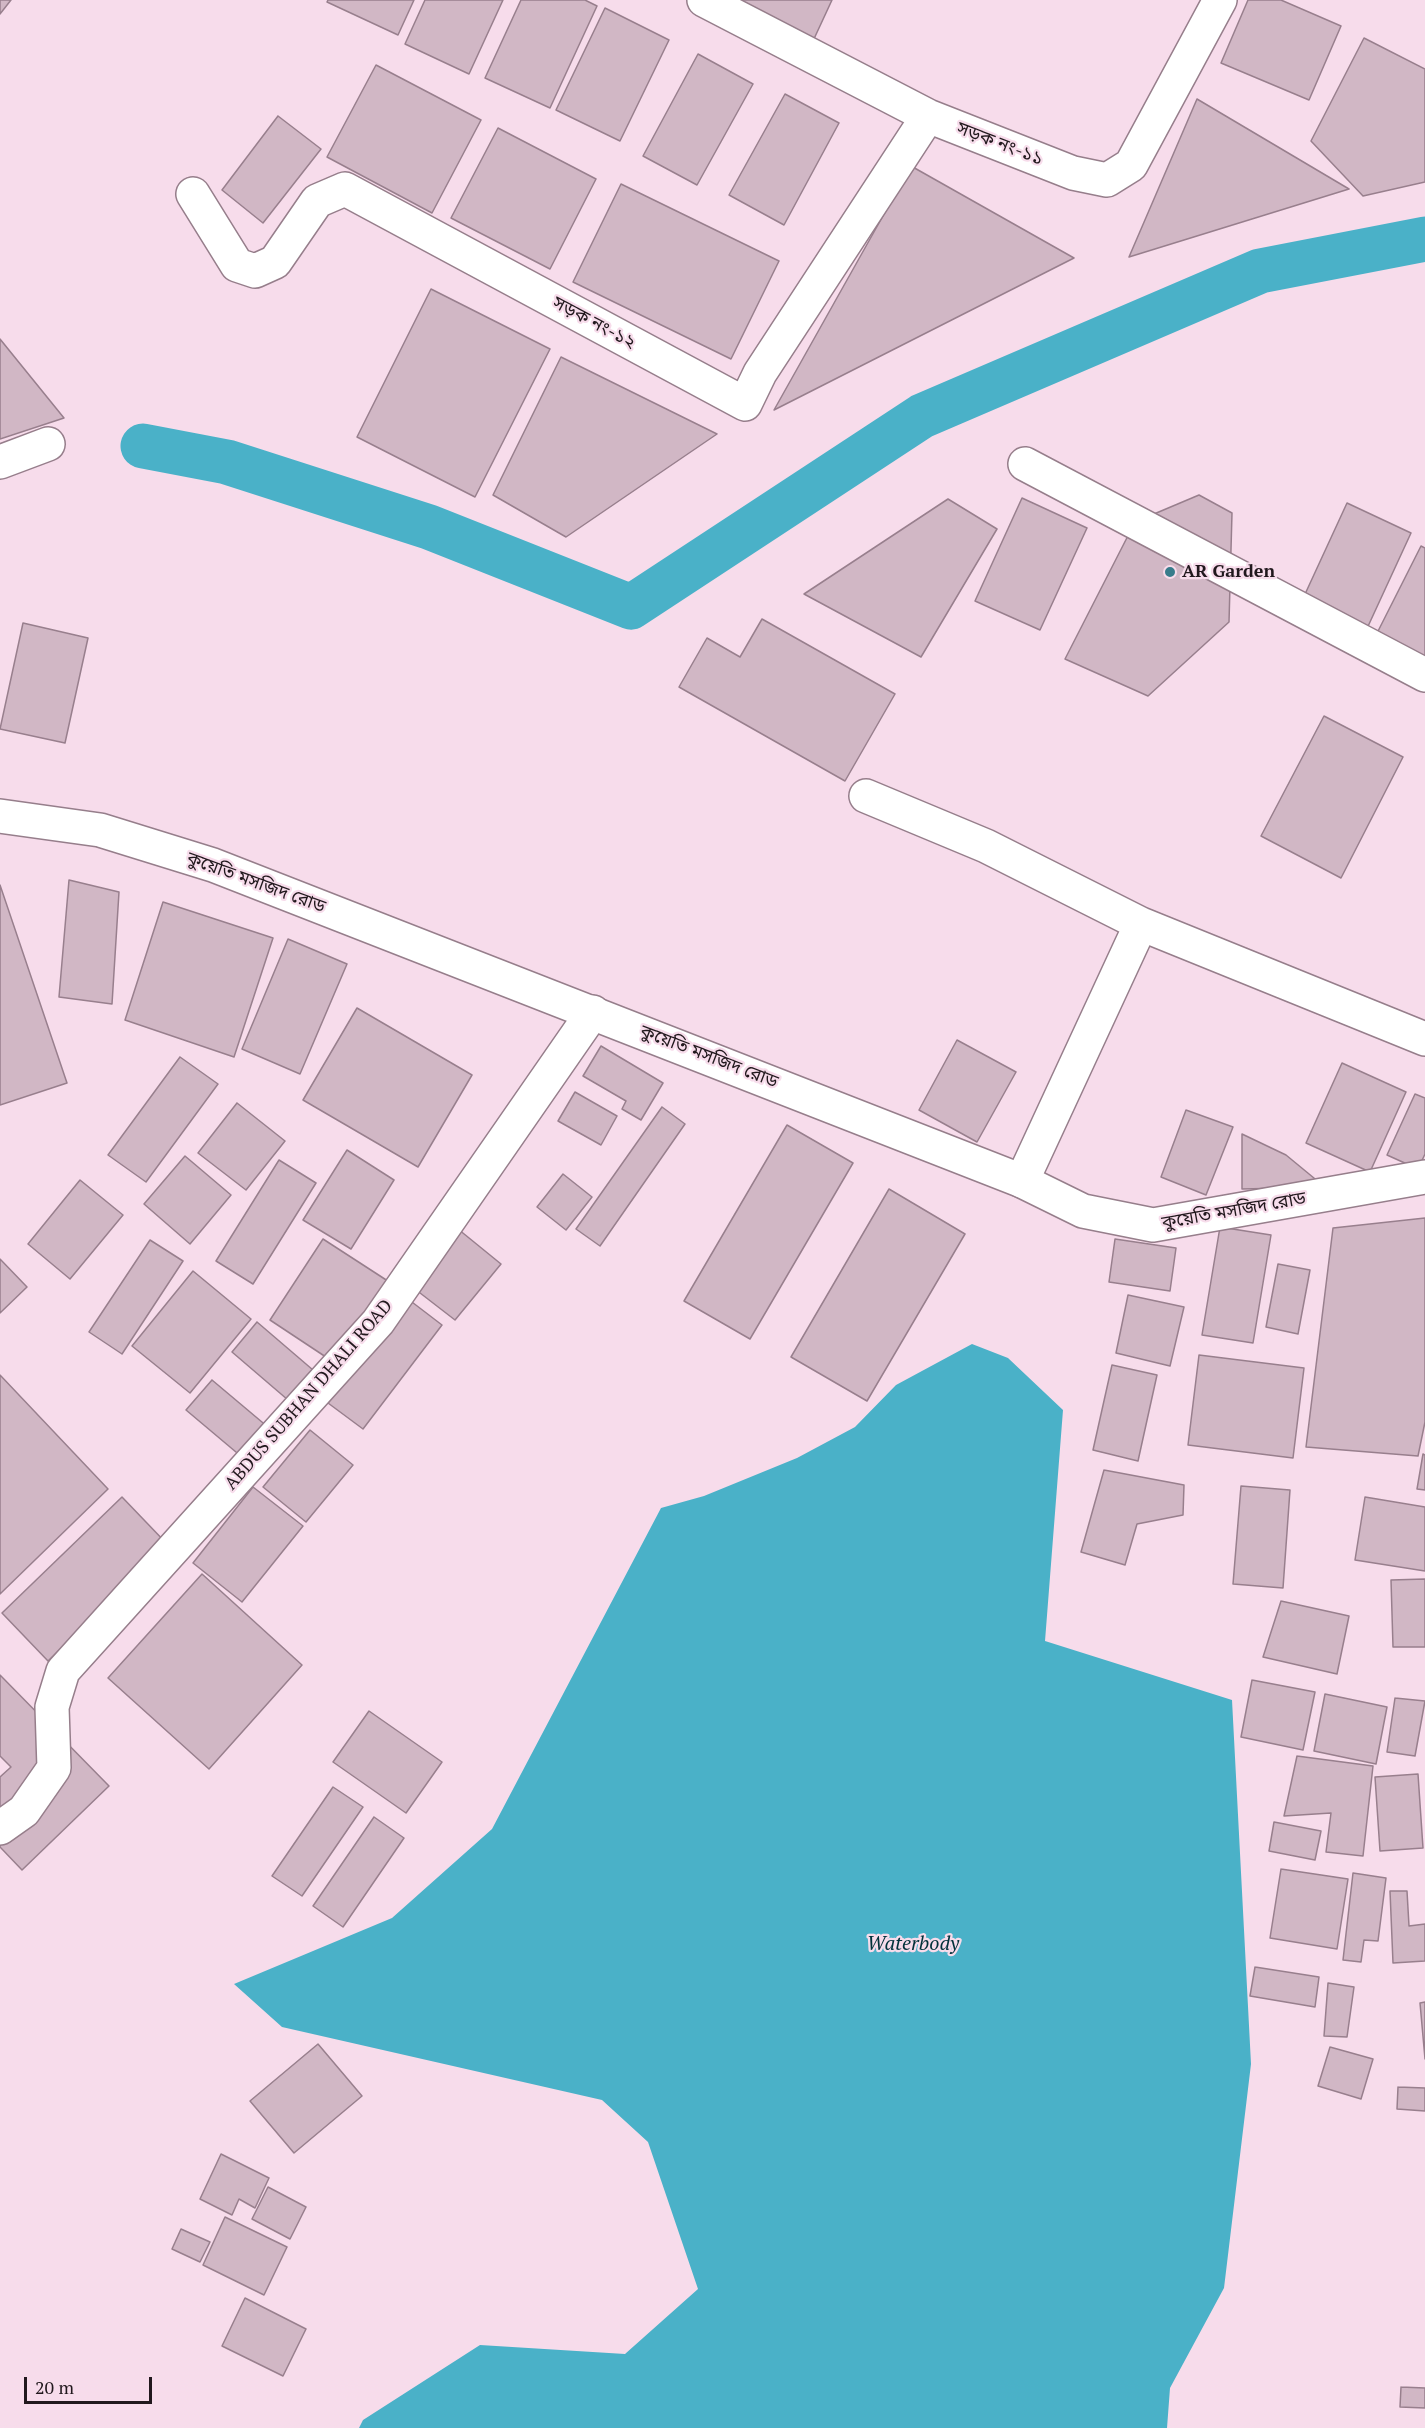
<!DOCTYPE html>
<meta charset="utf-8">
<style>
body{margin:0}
#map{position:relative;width:1425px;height:2428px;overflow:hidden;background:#f7dceb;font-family:"PT Serif",serif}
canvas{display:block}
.scale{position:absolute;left:24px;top:2377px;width:128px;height:27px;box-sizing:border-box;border:3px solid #21181d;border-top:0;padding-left:8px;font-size:18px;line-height:21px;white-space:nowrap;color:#21181d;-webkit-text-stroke:4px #f7dceb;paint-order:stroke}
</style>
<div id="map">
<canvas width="1425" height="2428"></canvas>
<div class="scale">20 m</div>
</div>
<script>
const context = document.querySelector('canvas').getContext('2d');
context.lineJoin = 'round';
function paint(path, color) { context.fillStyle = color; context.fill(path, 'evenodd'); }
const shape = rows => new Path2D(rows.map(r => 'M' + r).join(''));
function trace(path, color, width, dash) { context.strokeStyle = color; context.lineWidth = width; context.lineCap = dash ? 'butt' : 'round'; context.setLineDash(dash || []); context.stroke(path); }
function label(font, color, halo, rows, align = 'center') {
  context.font = font + ' "PT Serif","Noto Sans Bengali",serif'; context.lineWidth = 4.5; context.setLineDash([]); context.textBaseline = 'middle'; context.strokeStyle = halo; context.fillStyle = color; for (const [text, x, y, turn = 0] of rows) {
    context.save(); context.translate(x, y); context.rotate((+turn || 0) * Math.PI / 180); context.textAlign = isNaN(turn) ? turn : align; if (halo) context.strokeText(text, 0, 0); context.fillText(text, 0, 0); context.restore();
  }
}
const water = shape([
 [972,1344,1008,1358,1063,1410,1045,1641,1232,1700,1251,2064,1224,2288,1170,2388,1167,2428,359,2428,363,2420,480,2345,625,2354,698,2289,648,2142,602,2100,282,2027,234,1984,392,1918,492,1829,661,1508,704,1496,797,1458,855,1427,896,1385]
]);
const canal = shape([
 [143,446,227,462,429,527,631,607,922,416,1260,271,1425,239]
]);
const building = shape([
 [0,0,11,0,0,14,0,0],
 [328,0,414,0,398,35,327,2,328,0],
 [425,0,503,0,469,74,405,44,425,0],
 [521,0,585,0,597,6,550,108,485,78,521,0],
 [736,0,832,0,813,41,736,0],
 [1248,0,1281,0,1341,26,1309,100,1221,63,1248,0],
 [605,8,669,40,620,141,556,110,605,8],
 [1364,38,1425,69,1425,182,1363,196,1311,141,1364,38],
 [698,54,753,84,697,185,643,156,698,54],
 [376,65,481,120,432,213,327,157,376,65],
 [785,94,839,123,784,225,729,195,785,94],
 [1197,99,1349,189,1129,257,1197,99],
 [278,116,321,149,263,223,222,190,278,116],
 [498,128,596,179,550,269,451,218,498,128],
 [911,166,1074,258,774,410,911,166],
 [621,184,779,261,731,359,573,282,621,184],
 [431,289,550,349,475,497,357,437,431,289],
 [0,339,64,418,0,439,0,339],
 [561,357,717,434,566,537,493,495,561,357],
 [1199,495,1232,513,1229,622,1148,696,1065,659,1135,522,1199,495],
 [1022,498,1087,528,1040,630,975,601,1022,498],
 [948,499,997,529,921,657,804,594,948,499],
 [1347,503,1411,533,1364,635,1300,605,1347,503],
 [1421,546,1425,548,1425,675,1370,647,1421,546],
 [762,619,895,694,845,781,679,687,707,638,740,657,762,619],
 [23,623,88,638,65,743,0,729,23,623],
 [1324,716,1403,757,1341,878,1261,836,1324,716],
 [69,880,119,892,112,1004,59,997,69,880],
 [0,885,67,1083,0,1105,0,885],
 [163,902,273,938,234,1057,125,1020,163,902],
 [288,939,347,964,300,1074,242,1049,288,939],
 [357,1008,472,1075,418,1167,303,1100,357,1008],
 [957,1040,1016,1072,977,1142,919,1110,957,1040],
 [601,1046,663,1083,641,1120,622,1109,626,1101,583,1076,601,1046],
 [180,1057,218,1084,146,1182,108,1155,180,1057],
 [1342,1063,1406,1092,1370,1172,1306,1143,1342,1063],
 [575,1092,617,1116,601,1145,558,1121,575,1092],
 [1415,1094,1425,1098,1425,1154,1418,1169,1387,1155,1415,1094],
 [237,1103,285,1141,246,1190,198,1153,237,1103],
 [662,1107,685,1124,600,1246,576,1229,662,1107],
 [1186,1110,1233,1127,1206,1195,1161,1177,1186,1110],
 [787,1125,853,1163,750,1339,684,1301,787,1125],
 [1242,1134,1286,1155,1320,1183,1285,1188,1242,1189,1242,1134],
 [347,1150,394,1180,351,1249,303,1220,347,1150],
 [185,1156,231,1195,190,1244,144,1204,185,1156],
 [279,1160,316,1183,253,1284,216,1261,279,1160],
 [563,1174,592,1197,566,1230,537,1207,563,1174],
 [80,1180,123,1215,70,1279,28,1244,80,1180],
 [889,1189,965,1234,867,1401,791,1357,889,1189],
 [1425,1218,1425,1422,1418,1456,1306,1447,1333,1228,1425,1218],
 [1220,1227,1271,1235,1253,1343,1202,1335,1220,1227],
 [458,1229,501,1264,455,1320,411,1286,458,1229],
 [323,1239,394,1285,341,1367,270,1320,323,1239],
 [1115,1239,1176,1248,1170,1291,1109,1282,1115,1239],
 [150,1240,183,1261,122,1354,89,1332,150,1240],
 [0,1259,27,1287,0,1313,0,1259],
 [1278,1264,1310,1270,1298,1334,1266,1327,1278,1264],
 [193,1271,251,1319,190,1393,132,1346,193,1271],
 [1128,1295,1184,1307,1170,1366,1116,1353,1128,1295],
 [408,1299,442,1325,363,1429,328,1403,408,1299],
 [257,1322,320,1376,295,1406,232,1352,257,1322],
 [1199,1355,1304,1368,1293,1458,1188,1445,1199,1355],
 [1112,1365,1157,1375,1138,1461,1093,1450,1112,1365],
 [0,1375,108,1489,0,1594,0,1375],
 [212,1380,275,1433,249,1463,186,1410,212,1380],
 [310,1430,353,1465,306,1522,263,1487,310,1430],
 [1423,1454,1425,1455,1425,1490,1417,1489,1423,1454],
 [1104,1470,1184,1485,1183,1515,1137,1524,1125,1565,1081,1552,1104,1470],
 [1241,1486,1290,1490,1283,1588,1233,1584,1241,1486],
 [253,1487,303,1526,242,1602,193,1563,253,1487],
 [122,1497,168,1545,48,1661,2,1613,122,1497],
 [1365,1497,1425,1507,1425,1571,1355,1560,1365,1497],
 [202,1574,302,1665,209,1769,108,1678,202,1574],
 [1425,1579,1425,1647,1393,1647,1391,1580,1425,1579],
 [1281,1601,1349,1616,1337,1674,1263,1657,1281,1601],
 [0,1675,109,1786,22,1870,0,1847,0,1777,11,1767,0,1756,0,1675],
 [1252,1680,1315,1692,1303,1750,1241,1737,1252,1680],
 [1325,1694,1387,1707,1376,1764,1314,1751,1325,1694],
 [1395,1698,1425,1701,1415,1756,1387,1752,1395,1698],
 [369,1711,442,1762,406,1813,333,1762,369,1711],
 [1297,1756,1373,1766,1363,1856,1326,1852,1331,1813,1284,1816,1297,1756],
 [1418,1774,1423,1848,1380,1851,1375,1777,1418,1774],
 [333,1787,363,1807,302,1896,272,1876,333,1787],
 [374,1817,404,1838,343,1927,313,1906,374,1817],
 [1274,1822,1321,1831,1315,1860,1269,1851,1274,1822],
 [1281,1869,1348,1879,1337,1949,1270,1938,1281,1869],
 [1353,1873,1386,1878,1378,1941,1364,1940,1361,1962,1343,1960,1353,1873],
 [1390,1891,1407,1891,1409,1926,1425,1924,1425,1961,1393,1963,1390,1891],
 [1255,1967,1319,1977,1315,2007,1250,1996,1255,1967],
 [1328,1983,1354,1987,1347,2037,1324,2036,1328,1983],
 [1425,2002,1425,2059,1420,2003,1425,2002],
 [318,2044,362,2096,294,2153,250,2101,318,2044],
 [1330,2047,1373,2059,1361,2099,1318,2086,1330,2047],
 [1398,2087,1425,2088,1425,2111,1397,2109,1398,2087],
 [221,2154,269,2178,255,2208,239,2199,232,2215,200,2199,221,2154],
 [268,2187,306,2207,290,2239,252,2219,268,2187],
 [225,2217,287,2247,264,2295,203,2265,225,2217],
 [181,2229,210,2242,200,2262,172,2249,181,2229],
 [245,2298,306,2329,283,2376,222,2346,245,2298],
 [1401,2387,1425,2388,1425,2408,1400,2407,1401,2387]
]);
const minor = shape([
 [704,0,928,116,1073,173,1107,180,1131,165,1220,0],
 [193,194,237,265,255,271,275,262,317,201,345,189,745,404,760,373,928,116],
 [0,462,48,444],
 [1025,464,1425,675],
 [866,796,986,846,1141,924,1425,1039],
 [1022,1181,1141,924],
 [0,1828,24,1811,54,1768,52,1707,63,1671,378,1322,593,1012]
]);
const tertiary = shape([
 [0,816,100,830,213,865,1022,1181,1083,1211,1153,1225,1425,1177]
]);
const markers = [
 [1170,572,6,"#387c8b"]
];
const streetNames = [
 ["সড়ক নং-১১",1000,144,21],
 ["সড়ক নং-১২",594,323,28],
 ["কুয়েতি মসজিদ রোড",256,883,20],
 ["কুয়েতি মসজিদ রোড",709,1057,21],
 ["কুয়েতি মসজিদ রোড",1234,1211,-10],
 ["ABDUS SUBHAN DHALI ROAD",309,1395,-49]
];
const poiNames = [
 ["AR Garden",1182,572]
];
const waterNames = [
 ["Waterbody",913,1944]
];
paint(water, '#4ab1c8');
trace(canal, '#4ab1c8', 45);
paint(building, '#d1b7c5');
trace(building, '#987f8d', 1.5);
trace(minor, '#967e8b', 36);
trace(tertiary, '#967e8b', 36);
trace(minor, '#fff', 33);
trace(tertiary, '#fff', 33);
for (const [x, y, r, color] of markers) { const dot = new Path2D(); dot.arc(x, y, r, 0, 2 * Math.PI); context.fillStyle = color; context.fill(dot); trace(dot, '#f7dceb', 2); }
label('18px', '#21181d', '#f7dceb', streetNames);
label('bold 18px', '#21181d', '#f7dceb', poiNames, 'left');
label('italic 20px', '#00313a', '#f7dceb', waterNames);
</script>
